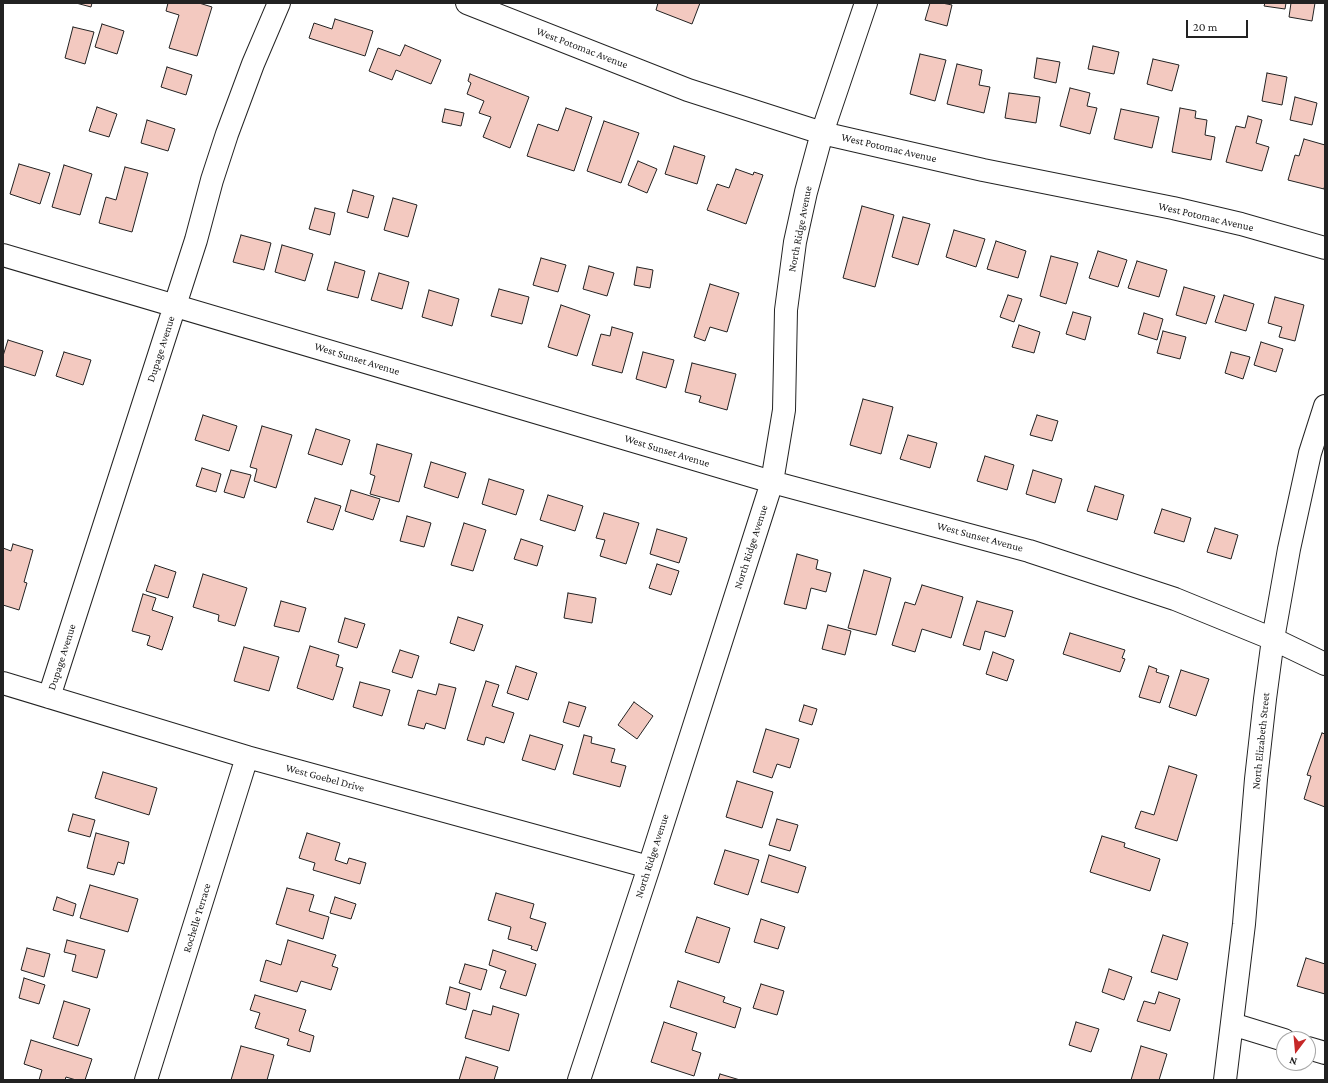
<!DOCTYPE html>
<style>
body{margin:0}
#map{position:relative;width:1328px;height:1083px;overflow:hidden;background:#fff;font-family:"Crimson Pro",serif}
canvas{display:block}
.frame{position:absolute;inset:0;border:4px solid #222;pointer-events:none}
.north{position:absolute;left:1276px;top:1031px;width:40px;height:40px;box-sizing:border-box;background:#fff;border:1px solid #a7a7a7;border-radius:50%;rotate:196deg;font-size:11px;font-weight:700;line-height:16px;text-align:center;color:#222}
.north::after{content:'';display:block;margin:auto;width:14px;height:18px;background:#c62828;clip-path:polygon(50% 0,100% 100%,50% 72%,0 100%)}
.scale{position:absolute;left:1186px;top:20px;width:62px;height:18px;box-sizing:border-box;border:2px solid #222;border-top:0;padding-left:5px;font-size:12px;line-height:14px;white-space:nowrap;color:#222;-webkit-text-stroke:3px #fff;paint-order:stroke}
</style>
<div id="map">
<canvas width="1328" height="1083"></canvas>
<div class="frame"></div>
<div class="north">N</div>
<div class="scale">20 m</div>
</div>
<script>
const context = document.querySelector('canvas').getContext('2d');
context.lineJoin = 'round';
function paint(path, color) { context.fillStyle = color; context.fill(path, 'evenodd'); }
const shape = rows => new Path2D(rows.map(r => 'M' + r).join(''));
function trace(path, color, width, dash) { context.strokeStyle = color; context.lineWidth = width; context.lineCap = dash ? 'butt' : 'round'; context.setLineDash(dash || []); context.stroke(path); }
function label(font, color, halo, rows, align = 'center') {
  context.font = font + ' "Crimson Pro",serif'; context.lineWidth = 3; context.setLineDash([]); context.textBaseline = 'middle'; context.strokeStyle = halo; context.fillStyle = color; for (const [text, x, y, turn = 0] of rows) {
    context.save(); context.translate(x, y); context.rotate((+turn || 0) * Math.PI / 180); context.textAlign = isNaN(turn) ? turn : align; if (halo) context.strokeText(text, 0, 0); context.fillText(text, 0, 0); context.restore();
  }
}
const building = shape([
 [76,3,92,3,91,7,76,3],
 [168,3,199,3,212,7,197,56,169,48,179,15,166,11,168,3],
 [658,3,700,3,692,24,656,10,658,3],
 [930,3,942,3,952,5,947,26,925,20,930,3],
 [1265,3,1286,3,1285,9,1264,6,1265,3],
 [1291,3,1315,3,1312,21,1289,17,1291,3],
 [335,19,373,31,365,56,309,38,314,23,332,29,335,19],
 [102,24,124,31,117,54,95,47,102,24],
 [73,27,94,32,85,64,65,58,73,27],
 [405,45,441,60,431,84,396,70,392,80,369,71,378,48,400,56,405,45],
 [1093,46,1119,52,1114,74,1088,69,1093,46],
 [920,54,946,60,935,101,910,94,920,54],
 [1037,58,1060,62,1056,83,1034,78,1037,58],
 [1153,59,1179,65,1172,91,1147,84,1153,59],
 [957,64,982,70,979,85,990,87,984,113,947,104,957,64],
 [167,67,192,75,186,95,161,87,167,67],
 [1267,73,1287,77,1282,105,1262,101,1267,73],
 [470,74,529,97,510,148,483,137,491,117,479,113,484,101,467,94,471,83,468,81,470,74],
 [1070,88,1090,93,1087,106,1097,108,1090,134,1060,126,1070,88],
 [1009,93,1040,97,1036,123,1005,118,1009,93],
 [1295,97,1317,103,1312,125,1290,120,1295,97],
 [97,107,117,114,109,137,89,131,97,107],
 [566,108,592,117,574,171,527,156,538,124,558,131,566,108],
 [1180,108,1196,111,1195,118,1207,120,1205,135,1215,137,1211,160,1172,152,1180,108],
 [445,109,464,113,461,126,442,122,445,109],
 [1121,109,1159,117,1152,148,1114,139,1121,109],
 [1248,116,1262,120,1256,143,1269,147,1262,171,1226,162,1236,126,1245,128,1248,116],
 [147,120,175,129,168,151,141,143,147,120],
 [604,121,639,133,621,183,587,171,604,121],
 [1304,139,1325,145,1325,184,1324,189,1288,180,1295,155,1299,156,1304,139],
 [674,146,705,156,697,184,665,174,674,146],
 [638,161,657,169,647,193,628,185,638,161],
 [19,164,50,173,40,204,10,194,19,164],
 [64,165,92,174,80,215,52,207,64,165],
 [125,167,148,173,132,232,99,223,106,197,116,200,125,167],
 [736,169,753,175,754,172,763,175,746,224,707,210,717,184,729,188,736,169],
 [353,190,374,196,368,218,347,212,353,190],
 [393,198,417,205,408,237,384,230,393,198],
 [862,206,894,215,875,287,843,278,862,206],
 [315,208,335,213,330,235,309,229,315,208],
 [903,217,930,224,918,265,892,257,903,217],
 [954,230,985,239,976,267,946,257,954,230],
 [241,235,271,243,264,270,233,262,241,235],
 [996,241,1026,251,1018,278,987,269,996,241],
 [282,245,313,254,305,281,275,272,282,245],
 [1098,251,1127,260,1118,287,1089,278,1098,251],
 [1051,256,1078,263,1066,304,1040,296,1051,256],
 [541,258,566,265,558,292,533,285,541,258],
 [1137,261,1167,270,1159,297,1128,288,1137,261],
 [335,262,365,271,358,298,327,290,335,262],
 [589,266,614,273,607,296,583,289,589,266],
 [637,267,653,270,650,288,634,285,637,267],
 [379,273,409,282,402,309,371,300,379,273],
 [710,284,739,293,727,332,710,327,705,341,694,337,710,284],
 [1184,287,1215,296,1206,324,1176,315,1184,287],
 [499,289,529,297,522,324,491,316,499,289],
 [429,290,459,299,452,326,422,317,429,290],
 [1008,295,1022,299,1014,322,1000,317,1008,295],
 [1224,295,1254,304,1246,331,1215,322,1224,295],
 [1275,297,1304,305,1295,341,1279,337,1282,327,1268,323,1275,297],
 [561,305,590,315,577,356,548,347,561,305],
 [1073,312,1091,317,1085,340,1066,334,1073,312],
 [1144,313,1163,319,1157,340,1138,334,1144,313],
 [1019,325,1040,332,1034,353,1012,347,1019,325],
 [612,327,633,333,622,373,592,365,601,334,610,336,612,327],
 [1163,331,1186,337,1180,359,1157,353,1163,331],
 [8,340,43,351,35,376,3,366,3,356,8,340],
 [1261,342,1283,349,1276,372,1254,365,1261,342],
 [64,352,91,360,83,385,56,376,64,352],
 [643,352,674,360,666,388,636,379,643,352],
 [1231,352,1250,357,1243,379,1225,373,1231,352],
 [692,363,736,374,727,410,699,402,701,396,685,392,692,363],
 [863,399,893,407,881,454,850,445,863,399],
 [203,415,237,426,229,451,195,440,203,415],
 [1037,415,1058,421,1052,441,1030,435,1037,415],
 [262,426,292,435,276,488,254,481,257,469,250,467,262,426],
 [316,429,350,440,342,465,308,454,316,429],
 [908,435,937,443,930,468,900,459,908,435],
 [377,444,412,454,399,502,370,494,375,476,370,474,377,444],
 [985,456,1014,465,1007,490,977,481,985,456],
 [431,462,466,473,458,498,424,487,431,462],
 [202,468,221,474,216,492,196,486,202,468],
 [231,470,251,475,244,498,224,492,231,470],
 [1033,470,1062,479,1055,503,1026,494,1033,470],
 [489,479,524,490,516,515,482,504,489,479],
 [1095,486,1124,495,1117,520,1087,511,1095,486],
 [351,490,380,499,373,520,345,511,351,490],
 [548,495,583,506,575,531,540,520,548,495],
 [315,498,341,506,333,530,307,522,315,498],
 [1162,509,1191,518,1184,542,1154,533,1162,509],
 [604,513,639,523,626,564,600,556,605,540,596,538,604,513],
 [407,516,431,523,424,547,400,541,407,516],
 [464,523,486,530,473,571,451,565,464,523],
 [1215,528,1238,535,1231,559,1207,552,1215,528],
 [657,529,687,538,679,563,650,554,657,529],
 [521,539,543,546,537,566,514,559,521,539],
 [13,544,33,550,24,582,27,583,19,610,3,605,3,548,11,551,13,544],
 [797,554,818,560,816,569,831,573,826,592,811,588,806,609,784,604,797,554],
 [657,564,679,571,671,595,649,588,657,564],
 [155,565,176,572,168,598,146,591,155,565],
 [864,570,891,578,876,635,848,628,864,570],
 [203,574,247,588,235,626,218,621,219,615,193,607,203,574],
 [922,585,963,597,951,638,922,629,915,652,892,645,905,602,915,605,922,585],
 [568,593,596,598,592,623,564,618,568,593],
 [143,594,156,598,152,610,173,617,162,650,147,645,150,636,132,631,143,594],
 [281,601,306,608,299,632,274,626,281,601],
 [977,601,1013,611,1005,637,985,631,980,650,963,645,977,601],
 [458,617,483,625,474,651,450,643,458,617],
 [345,618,365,624,357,648,338,642,345,618],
 [828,625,851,631,845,655,822,649,828,625],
 [1070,633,1125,650,1122,658,1125,659,1120,672,1063,654,1070,633],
 [310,646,339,655,336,666,343,668,333,700,297,688,310,646],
 [244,647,279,657,269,691,234,681,244,647],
 [400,650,419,656,412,678,392,672,400,650],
 [993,652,1014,660,1007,681,986,674,993,652],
 [516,666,537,673,528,700,507,693,516,666],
 [1149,666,1157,669,1156,672,1169,676,1160,703,1139,697,1149,666],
 [1181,670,1209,679,1196,716,1169,707,1181,670],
 [486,681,499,685,492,706,514,713,504,743,486,737,484,745,467,740,486,681],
 [360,682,390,690,382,716,353,707,360,682],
 [439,684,456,688,445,729,426,723,424,729,408,725,418,690,436,695,439,684],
 [569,702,586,707,579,727,563,722,569,702],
 [634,702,653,716,637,739,618,725,634,702],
 [804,705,817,709,812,725,799,721,804,705],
 [766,729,799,739,790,768,777,764,772,778,753,772,766,729],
 [1322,733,1325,734,1325,807,1304,799,1311,776,1307,775,1322,733],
 [530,735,563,745,555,770,522,760,530,735],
 [584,735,592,737,591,743,615,749,611,762,626,766,620,787,573,774,584,735],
 [1169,766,1197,775,1177,841,1135,828,1141,811,1154,815,1169,766],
 [103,772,157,788,149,815,95,798,103,772],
 [737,781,773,792,762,828,726,817,737,781],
 [73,814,95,820,90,837,68,831,73,814],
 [777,819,798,825,790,851,769,845,777,819],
 [96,833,129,842,124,864,118,862,114,875,87,868,96,833],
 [307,833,340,843,335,860,347,864,349,858,366,863,360,884,313,870,315,863,299,858,307,833],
 [1102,836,1125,843,1124,847,1160,859,1150,891,1090,872,1102,836],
 [725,850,759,860,748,895,714,884,725,850],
 [769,855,806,867,798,893,761,882,769,855],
 [90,885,138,899,128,932,80,918,90,885],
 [287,888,314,895,309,911,329,917,323,939,276,924,287,888],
 [496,893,534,904,530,918,546,923,537,951,531,949,532,946,508,939,511,927,488,920,496,893],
 [57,897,76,904,73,916,53,910,57,897],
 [335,897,356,904,351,919,330,913,335,897],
 [697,917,730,928,719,963,685,952,697,917],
 [761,919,785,927,778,949,754,942,761,919],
 [1163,935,1188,943,1177,980,1151,972,1163,935],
 [67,940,105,950,97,978,72,971,76,955,64,952,67,940],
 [288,940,336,955,332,966,338,968,331,990,301,981,297,992,260,981,266,960,281,965,288,940],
 [27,948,50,954,44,977,21,970,27,948],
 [493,950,536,964,526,996,500,988,506,971,489,965,493,950],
 [1306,958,1325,964,1325,994,1297,986,1306,958],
 [465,964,487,970,481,990,459,983,465,964],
 [1109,969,1132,977,1124,1000,1102,992,1109,969],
 [24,978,45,985,39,1004,19,998,24,978],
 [678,981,725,997,723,1002,741,1008,735,1028,670,1007,678,981],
 [761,984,784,991,777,1015,753,1008,761,984],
 [450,987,470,993,466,1010,446,1004,450,987],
 [1159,992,1180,999,1170,1031,1137,1021,1144,1001,1155,1004,1159,992],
 [255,995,306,1010,299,1031,314,1036,310,1052,287,1045,289,1039,255,1028,260,1013,250,1010,255,995],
 [64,1001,90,1009,78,1046,53,1038,64,1001],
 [493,1006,519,1014,509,1051,465,1038,473,1010,491,1015,493,1006],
 [664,1022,697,1033,692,1050,701,1053,694,1076,651,1062,664,1022],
 [1076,1022,1099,1029,1091,1052,1069,1045,1076,1022],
 [31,1040,92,1059,85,1080,76,1080,66,1077,65,1080,39,1080,42,1070,24,1064,31,1040],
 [241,1046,274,1055,267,1080,231,1080,241,1046],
 [1141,1046,1167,1054,1159,1080,1131,1080,1141,1046],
 [466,1057,498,1067,494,1080,459,1080,466,1057],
 [720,1074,740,1080,718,1080,720,1074]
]);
const minor = shape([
 [467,3,688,90,822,133,983,170,1173,208,1241,224,1325,248],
 [3,255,772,482,1029,551,1175,599,1273,639,1325,664],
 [3,683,247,757,649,867],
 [49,697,196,240,212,180,227,134,253,64,279,3],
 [1232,1024,1284,1040],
 [1308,1048,1325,1053],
 [146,1080,247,757],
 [579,1080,649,867,772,482,784,410,786,310,795,242,806,192,822,133,866,3],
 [1225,1080,1244,924,1256,779,1265,699,1273,639,1289,549,1310,453,1325,406]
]);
const streetNames = [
 ["West Potomac Avenue",582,48,21],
 ["West Potomac Avenue",889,148,13],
 ["West Potomac Avenue",1206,217,13],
 ["North Ridge Avenue",800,229,-79],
 ["Dupage Avenue",161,349,-72],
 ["West Sunset Avenue",357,359,17],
 ["West Sunset Avenue",667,451,17],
 ["West Sunset Avenue",980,537,15],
 ["North Ridge Avenue",751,547,-72],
 ["Dupage Avenue",62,657,-72],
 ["North Elizabeth Street",1261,741,-84],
 ["West Goebel Drive",325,778,15],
 ["North Ridge Avenue",652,856,-72],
 ["Rochelle Terrace",197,918,-73]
];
paint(building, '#f3c9c0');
trace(building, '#222', 1);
trace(minor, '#222', 24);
trace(minor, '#fff', 22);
label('11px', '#222', '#fff', streetNames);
</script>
